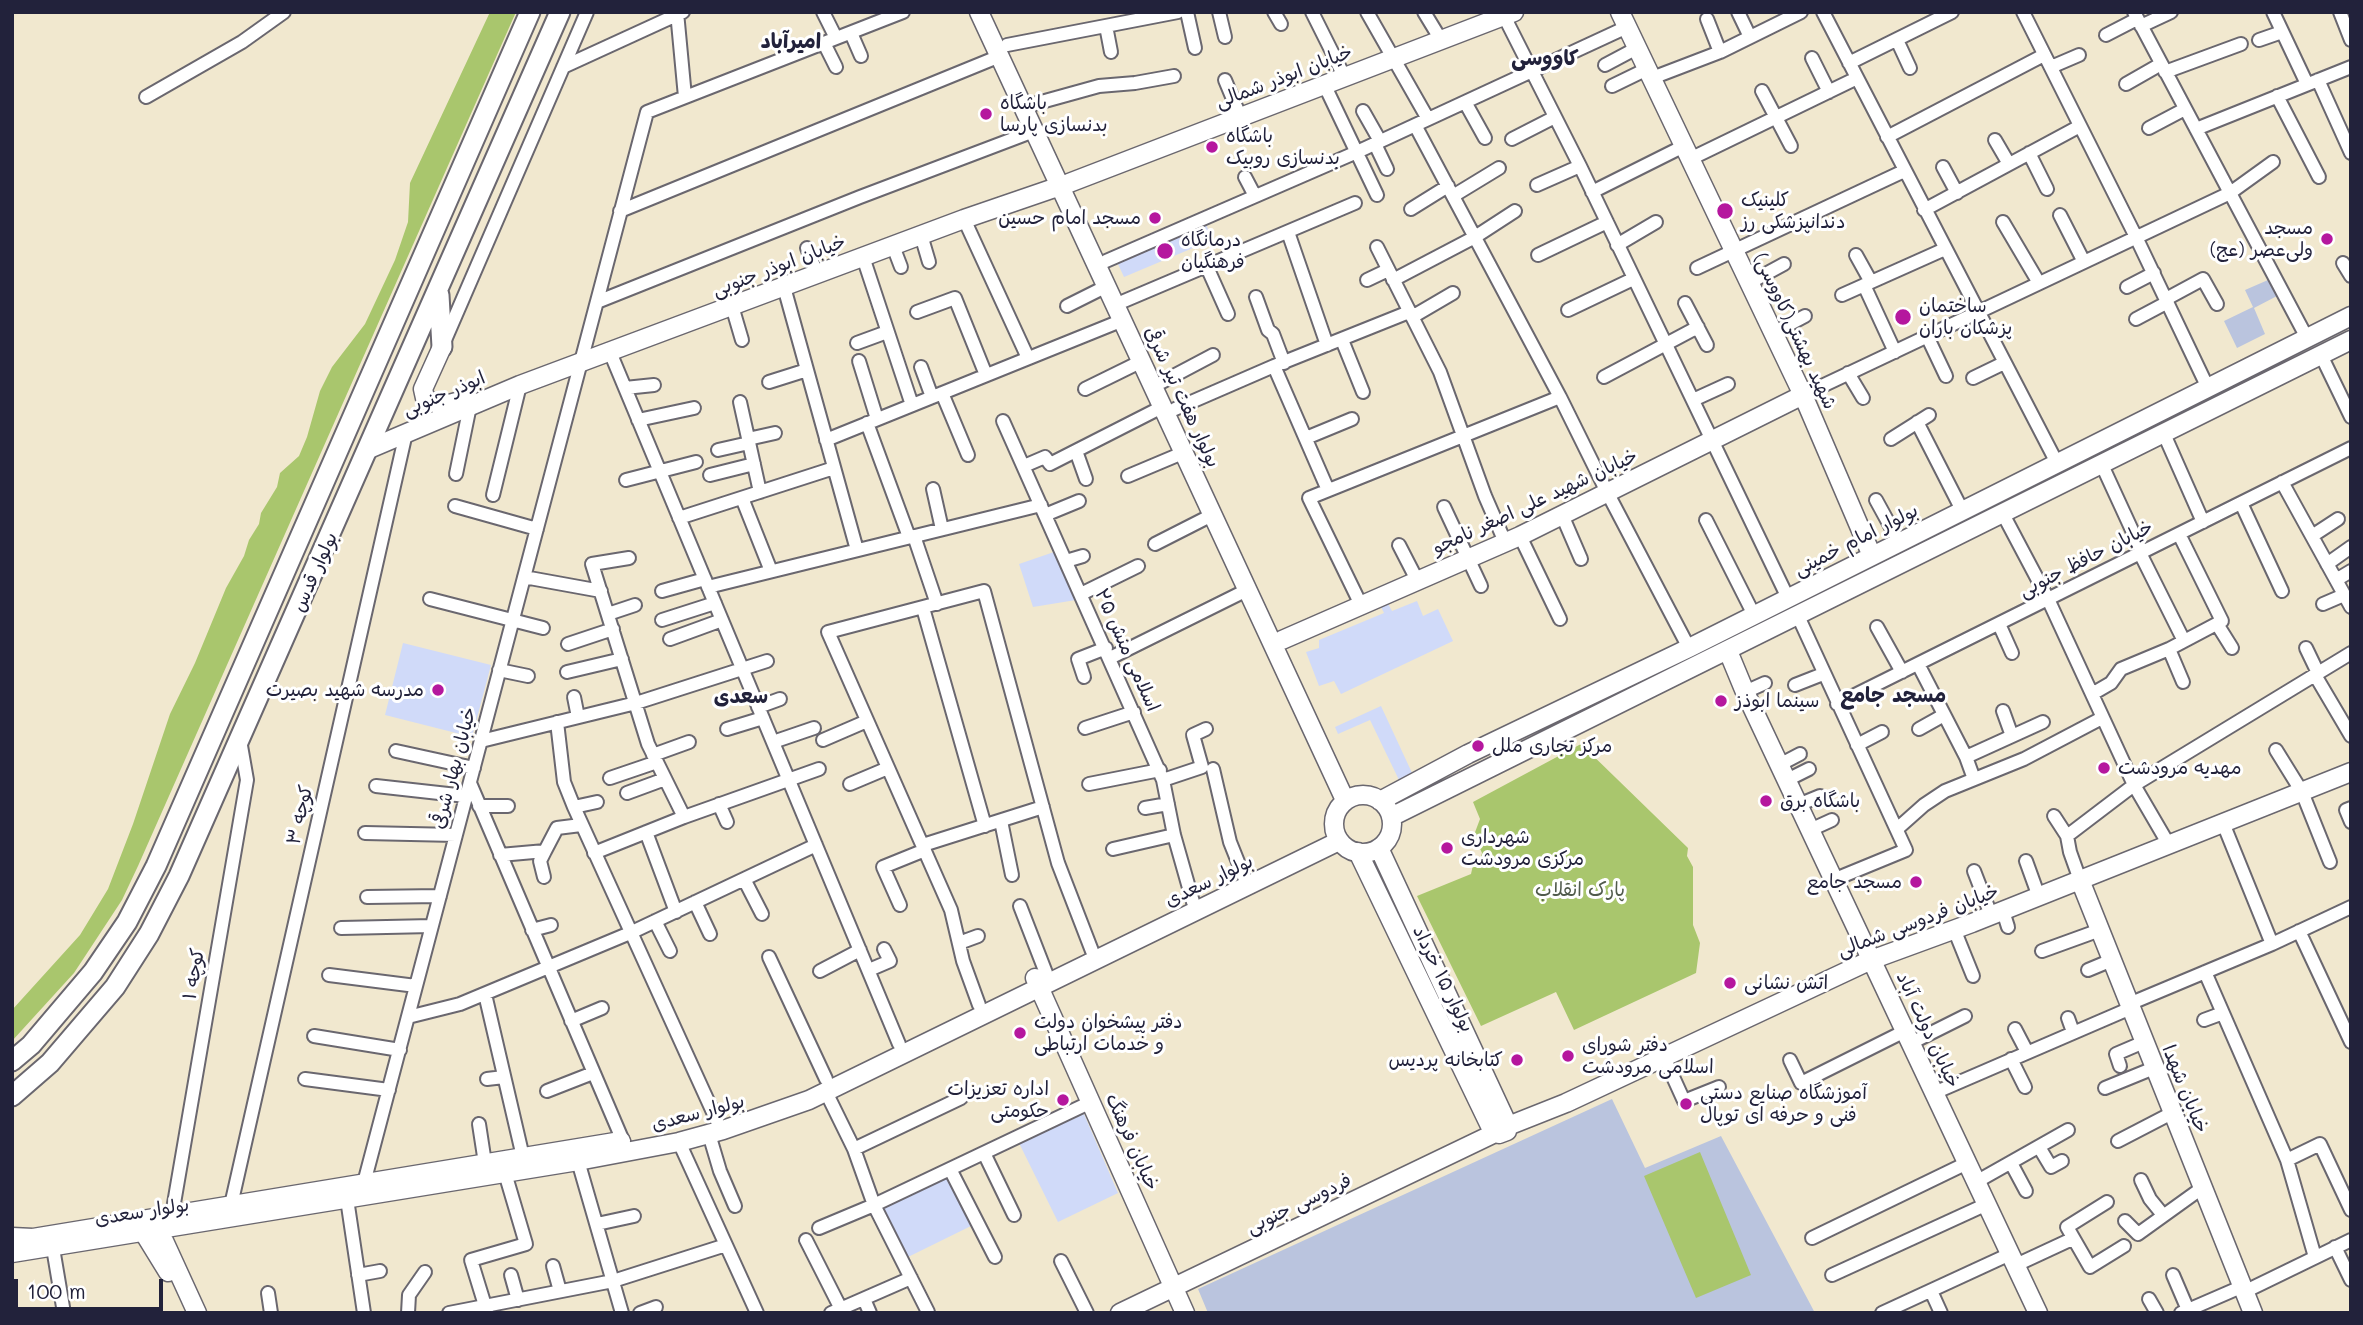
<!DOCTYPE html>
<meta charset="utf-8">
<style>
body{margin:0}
#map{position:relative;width:2363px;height:1325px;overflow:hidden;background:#f1e8cf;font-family:Mali,sans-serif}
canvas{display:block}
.frame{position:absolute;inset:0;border:14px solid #22223b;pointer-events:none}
.scale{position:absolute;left:14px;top:1279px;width:149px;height:32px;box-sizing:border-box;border:4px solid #22223b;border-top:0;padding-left:9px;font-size:21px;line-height:24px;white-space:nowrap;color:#22223b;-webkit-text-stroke:5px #fff;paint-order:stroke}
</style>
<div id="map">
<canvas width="2363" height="1325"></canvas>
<div class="frame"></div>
<div class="scale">100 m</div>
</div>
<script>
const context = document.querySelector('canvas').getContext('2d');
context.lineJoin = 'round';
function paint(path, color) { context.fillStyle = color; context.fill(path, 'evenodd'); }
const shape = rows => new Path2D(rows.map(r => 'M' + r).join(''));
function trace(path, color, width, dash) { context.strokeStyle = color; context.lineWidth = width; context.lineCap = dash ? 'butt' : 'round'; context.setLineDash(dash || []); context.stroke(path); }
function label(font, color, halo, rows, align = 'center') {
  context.font = font + ' Mali,"Playpen Sans Arabic",sans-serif'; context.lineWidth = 6; context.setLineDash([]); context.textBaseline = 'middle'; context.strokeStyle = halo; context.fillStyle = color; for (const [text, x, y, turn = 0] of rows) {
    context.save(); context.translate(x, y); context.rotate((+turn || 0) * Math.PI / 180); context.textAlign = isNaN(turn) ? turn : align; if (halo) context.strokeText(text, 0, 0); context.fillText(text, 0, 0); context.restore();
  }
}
const built = shape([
 [1206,224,1212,240,1124,277,1117,262],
 [1054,552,1076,600,1033,607,1019,564],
 [1417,601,1423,616,1438,609,1453,641,1341,694,1334,681,1319,686,1306,652,1319,648,1319,640,1384,613,1380,605,1387,602,1392,611],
 [403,643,491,665,472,737,385,715],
 [1381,706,1413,775,1399,780,1370,720,1338,734,1335,727],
 [1084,1114,1118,1193,1058,1222,1019,1143],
 [948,1176,971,1226,908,1257,882,1206]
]);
const industrial = shape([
 [2268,280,2277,296,2254,308,2265,334,2237,348,2224,321,2253,307,2245,290],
 [1612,1099,1645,1168,1721,1136,1815,1313,1208,1313,1198,1289]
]);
const green = shape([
 [490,12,516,12,138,866,122,900,74,973,12,1041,12,1010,80,935,108,889,133,824,170,714,195,663,226,588,244,556,249,540,259,524,261,513,277,487,280,473,299,456,307,437,320,391,332,367,365,324,395,260,408,222,410,183],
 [1581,744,1688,848,1687,856,1693,867,1693,925,1700,943,1696,973,1574,1030,1556,992,1481,1026,1417,896,1471,874,1473,865,1478,866,1482,853,1474,835,1480,819,1473,802],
 [1700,1152,1751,1275,1696,1298,1644,1176]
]);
const street = shape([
 [677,12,685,97],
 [823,12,836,38],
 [1187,12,1195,48],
 [1219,12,1225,37],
 [1274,12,1281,24],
 [1312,12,1344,76],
 [1367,12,1428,119],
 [1424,12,1441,40],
 [1738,12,1750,37],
 [1823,12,2057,463],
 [2023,12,2136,237,2208,388],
 [2134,12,2307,338],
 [2273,12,2307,84],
 [2340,12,2351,40],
 [1504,16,1580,166,1788,598],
 [1707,19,1720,52],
 [1106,26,1111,52],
 [2141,26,2171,12],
 [851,33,861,56],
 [2106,35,2137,19],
 [1897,40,1910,68],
 [2259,40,2282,32],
 [824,43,836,67],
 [1007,45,1178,12],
 [1812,58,1829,92],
 [1849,63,1952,12],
 [1605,65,1637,48],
 [563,67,683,12],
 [2051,67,2079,55],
 [2165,72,2241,44],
 [1652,78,1720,52,1801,12],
 [1225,80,1240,116],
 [2318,80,2351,153],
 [1324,84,1377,195],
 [2126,84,2161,64],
 [1612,86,1647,69],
 [1762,91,1791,146],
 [2277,96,2319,177],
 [146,97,242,42,284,12],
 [1465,102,1485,138],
 [1034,104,1099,86,1135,83,1174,76],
 [1363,111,1380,141],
 [1415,125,1560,397,1607,492,1689,648],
 [2149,128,2185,109],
 [2196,129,2351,67],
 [1887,137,2044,55],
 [1512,139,1555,117],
 [1995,140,2009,164],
 [1375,144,1387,169],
 [2029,153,2047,189],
 [1690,159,1857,78],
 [1943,167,1957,193],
 [1245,177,1255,196],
 [1537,185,1580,166],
 [1592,192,1684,146],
 [1453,196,1499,168],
 [1411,209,1448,186],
 [1924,210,2080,126],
 [620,211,1000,56],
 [2060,215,2084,262],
 [964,219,1028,358],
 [2003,222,2039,283],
 [1288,232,1327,345],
 [921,235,929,262],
 [1617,245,1656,222],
 [893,246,901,267],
 [1377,247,1440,372,1485,496,1505,542],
 [807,248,817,274],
 [1538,255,1607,222],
 [1856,255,1871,282],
 [863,257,912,405],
 [1106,261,1357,152,1627,27],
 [2343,263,2351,276],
 [1207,267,1228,314],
 [1697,268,1904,171],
 [1367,280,1388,270],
 [1393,280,1475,237,1515,211],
 [1749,283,1784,264],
 [1864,285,1895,352],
 [784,287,857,550],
 [2127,287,2154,273],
 [1842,295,1945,249],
 [1256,297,1268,330,1273,334,1284,363],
 [2166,299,2203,279,2217,304],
 [1124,301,1355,203],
 [597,302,860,197,1034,131],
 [1685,303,1707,345],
 [732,306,742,340],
 [1067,306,1107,286],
 [1568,310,1633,279],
 [917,312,955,298,986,375],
 [1412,317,1453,293],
 [2136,319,2168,302],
 [1773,333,1805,316],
 [1927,336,1946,376],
 [445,340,587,12],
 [1342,340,1363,392],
 [857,343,887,332],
 [610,352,899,1044],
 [2321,355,2351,417],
 [859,361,877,419],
 [1274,366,1328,490],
 [921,367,932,397],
 [1848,373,1863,398],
 [1604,377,1698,327],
 [1973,378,2004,363],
 [769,382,807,370],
 [1162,382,1213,355],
 [625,388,654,385],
 [1085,389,1142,361],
 [942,393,968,455],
 [1803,395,2230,193,2273,162],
 [1693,400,1728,384],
 [740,402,760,492],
 [1175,409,1274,366,1409,312],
 [638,420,694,408],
 [1003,421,1163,780,1174,835,1193,902],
 [1917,422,1962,510],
 [867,423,909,537],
 [2164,434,2203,522],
 [1306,438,1352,419],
 [748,439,775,433],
 [1891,439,1929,415],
 [826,440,1123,320],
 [718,450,749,443],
 [1076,451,1086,479],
 [2102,465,2142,552],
 [1024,466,1045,457,1050,464,1164,406],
 [456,474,470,406],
 [710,475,754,464],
 [1128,476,1185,452],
 [626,480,696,462],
 [2282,482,2351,607],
 [933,489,942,529],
 [493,495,520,385],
 [742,498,771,571],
 [1876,500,1899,542],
 [2241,503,2282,591],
 [455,506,537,529],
 [1444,507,1481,586],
 [2003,514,2048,599,2134,785,2169,845],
 [1045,515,1079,501],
 [1562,515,1581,559],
 [679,518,834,468],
 [1706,520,1754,615],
 [914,536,937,604],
 [1520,536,1560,619],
 [2312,536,2338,519],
 [1155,544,1214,514],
 [1399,545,1417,580],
 [2140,553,2184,641],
 [629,558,592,564,648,744,684,817],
 [1066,561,1083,556],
 [2327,564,2351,547],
 [524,577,601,591],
 [2336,580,2351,571],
 [708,587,1041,505],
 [662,591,705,579],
 [1081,594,1138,566],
 [430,599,543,628],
 [2323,604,2344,595],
 [1361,605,1309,498,1560,397],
 [923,608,985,826],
 [608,614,635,605],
 [1798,616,1906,850,1833,880],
 [662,620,715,603],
 [1999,624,2012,653],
 [2217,624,2232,648],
 [1877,627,1902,672],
 [670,639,722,620],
 [568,644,613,629],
 [2306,648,2318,673],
 [2169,649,2183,682],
 [1110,658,1249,589],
 [1918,664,1966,757,1974,779],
 [499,670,528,676],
 [567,672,622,659],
 [2315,675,2351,736],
 [1084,677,1078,659,1106,648],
 [1795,685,1823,674],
 [1745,692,1765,683],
 [2092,694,2111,683,2121,669,2169,649,2222,621,2179,534],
 [574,697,578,717],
 [1837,704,2351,448],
 [758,707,780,699],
 [2003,711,2012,736],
 [557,722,564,782,574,807,717,1121],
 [1085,728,1134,712],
 [727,729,763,718],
 [1919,729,1944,715],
 [823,740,867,721],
 [481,741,636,703,767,661],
 [773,742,814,728],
 [1857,745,1882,732],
 [2276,750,2302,792,2330,862],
 [396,751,474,768],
 [653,755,689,742],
 [1966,757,2043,722],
 [1779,765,1800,754],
 [1213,769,1230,842,1244,877],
 [610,778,657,762],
 [1163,780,1202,767,1193,735,1206,729],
 [1787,780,1809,769],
 [470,783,623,1141],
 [850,784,888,768],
 [1089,784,1160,770],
 [376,786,466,796],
 [627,793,665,779],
 [719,804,727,822],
 [1798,805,1820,796],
 [479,806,508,806],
 [574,807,597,802],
 [1145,808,1168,804],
 [2351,808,2346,810,2351,822],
 [2054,816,2067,836,2070,852,2080,880],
 [1001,821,1012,875],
 [2223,823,2272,944],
 [1897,829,1924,805,1945,791,2024,759,2102,718],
 [1810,830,1832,820],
 [646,832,676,912],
 [365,833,456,835],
 [2067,836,2134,785,2351,653],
 [923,845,1043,807],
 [1113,849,1174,835],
 [594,853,684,817,819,769],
 [500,855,545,851,557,828,581,825],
 [2026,861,2039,897],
 [1974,871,1991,915],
 [544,877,540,861,545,851],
 [744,879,762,914],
 [367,897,440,896],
 [695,902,710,934],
 [900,905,883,867,925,850],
 [1020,906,1046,973],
 [2003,911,2008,927],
 [655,921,670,951],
 [341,928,432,926],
 [1954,929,1973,976],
 [532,930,551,925],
 [2299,931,2351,1042],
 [959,943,978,936],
 [2042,951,2100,930],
 [769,957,826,1079],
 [869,970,890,961,884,949],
 [2088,970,2112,960],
 [820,971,860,950],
 [2205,972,2287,1160,2315,1257],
 [329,975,416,986],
 [485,994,523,1157],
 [2129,1004,2272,944,2351,907],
 [979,1005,963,961,951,910,828,632,984,591,1058,863,1092,951],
 [408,1017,460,1004,630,933,816,845],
 [2068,1018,2073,1032],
 [2204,1020,2223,1013],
 [571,1021,602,1008],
 [2015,1029,2027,1052],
 [314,1036,400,1050],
 [1911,1043,1965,1016],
 [1664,1057,1684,1101,1719,1087],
 [2011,1059,2025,1087],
 [1790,1060,1801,1083,1905,1031],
 [2120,1066,2116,1054,2144,1042],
 [305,1079,389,1090],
 [487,1079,504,1077],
 [2105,1088,2154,1068],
 [547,1091,593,1073],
 [826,1092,854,1149,874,1205,928,1312],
 [1934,1093,2131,1008],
 [479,1124,485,1163],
 [709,1134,720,1171,735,1206],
 [2118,1141,2172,1113],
 [679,1142,757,1313],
 [2039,1147,2051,1167,2062,1161],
 [854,1149,961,1098],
 [984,1153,1014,1215],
 [2287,1160,2320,1144,2351,1210],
 [578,1161,622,1313],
 [2011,1163,2026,1191],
 [950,1169,995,1257],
 [2141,1180,2150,1199,2163,1215],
 [1976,1182,2068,1130],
 [364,1183,647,112,903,12],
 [347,1199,364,1313],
 [2107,1202,2067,1227,2090,1267,2124,1246],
 [231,1205,406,433],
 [172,1215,247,780,240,740],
 [2125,1221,2138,1234,2202,1188],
 [597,1224,634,1216],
 [819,1228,874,1205,1091,1102],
 [1812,1238,1967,1163],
 [806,1240,841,1309],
 [2335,1247,2351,1280],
 [53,1248,64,1313],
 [1061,1261,1087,1313],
 [2016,1265,2072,1239],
 [553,1266,560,1291],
 [358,1275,380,1271],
 [511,1275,518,1300],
 [1832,1275,1987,1204],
 [2173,1275,2188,1310],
 [1931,1291,1941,1313],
 [2244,1292,2351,1240],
 [268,1293,271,1313],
 [864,1299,870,1313],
 [2149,1299,2157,1313],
 [487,1312,471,1260,526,1244,505,1173],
 [408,1313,409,1295,425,1272],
 [449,1313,613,1281,726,1245],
 [640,1313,656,1307],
 [831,1313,911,1278],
 [1882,1313,2010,1254],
 [2181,1313,2241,1287]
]);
const secondary = shape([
 [979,12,1345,800],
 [1620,12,1803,395,1872,556],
 [442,347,423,389,425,398,434,403,449,404,468,399],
 [369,449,520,385,964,219,1069,183,1514,12],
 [1282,640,1520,536,1803,395],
 [1728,651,1745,692,2038,1313],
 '1334 824a29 29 0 1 1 58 0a29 29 0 1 1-58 0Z',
 [1380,801,1468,754,1689,648,2351,316],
 [1391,817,2351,340],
 [1379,848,1506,1121],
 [1358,852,1492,1130,1499,1134,1507,1131,1508,1126,1506,1121,1502,1118,1497,1118,1491,1125],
 [2080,880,2253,1313],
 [1035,978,1185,1313],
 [1508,1126,1566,1103,1871,960,1972,923,2351,772],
 [159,1230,197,1313],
 [144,1233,168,1272],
 [12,1237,33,1238,621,1141],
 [12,1253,578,1161,679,1142,723,1130,809,1100,1339,841],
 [1120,1313,1495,1133]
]);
const primary = shape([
 [439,295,442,347],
 [12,1061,31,1045,93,972,127,922,156,866,530,12],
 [12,1096,50,1063,115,987,149,934,179,876,560,12]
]);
const markers = [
 [986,114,7,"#b5179e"],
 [1212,147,7,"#b5179e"],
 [1725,211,9,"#b5179e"],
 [1155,218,7,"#b5179e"],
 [2327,239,7,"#b5179e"],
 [1165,251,9,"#b5179e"],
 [1903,317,9,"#b5179e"],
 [438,690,7,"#b5179e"],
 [1721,701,7,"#b5179e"],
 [1478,746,7,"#b5179e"],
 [2104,768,7,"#b5179e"],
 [1766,801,7,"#b5179e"],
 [1447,848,7,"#b5179e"],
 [1916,882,7,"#b5179e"],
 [1730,983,7,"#b5179e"],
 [1020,1033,7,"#b5179e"],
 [1568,1056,7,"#b5179e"],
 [1517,1060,7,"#b5179e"],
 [1063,1100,7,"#b5179e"],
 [1686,1104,7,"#b5179e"]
];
const streetNames = [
 ["خیابان ابوذر شمالی",1284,77,-21],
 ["خیابان ابوذر جنوبی",779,266,-21],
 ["شهید بهشتی(کاووسی)",1795,331,65],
 ["ابوذر جنوبی",444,394,-23],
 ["بولوار هفت تیر شرقی",1182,397,65],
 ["خیابان شهید علی اصغر نامجو",1535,502,-25],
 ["بولوار امام خمینی",1856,540,-27],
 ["خیابان حافظ جنوبی",2086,559,-27],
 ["بولوار قدس",315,572,-66],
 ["اسلامی منش ۲۵",1127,650,66],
 ["خیابان بهار شرقی",454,768,-75],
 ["کوچه ۳",300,815,-77],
 ["بولوار سعدی",1209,881,-26],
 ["خیابان فردوسی شمالی",1918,921,-21],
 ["کوچه ۱",194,974,-80],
 ["بولوار ۱۵ خرداد",1443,979,64],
 ["خیابان دولت آباد",1928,1030,65],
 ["خیابان شهدا",2185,1089,68],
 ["بولوار سعدی",698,1113,-15],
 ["خیابان فرهنگ",1132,1142,66],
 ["فردوسی جنوبی",1299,1204,-26],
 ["بولوار سعدی",142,1212,-9]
];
const poiNames = [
 ["باشگاه",1000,103],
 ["بدنسازی پارسا",1000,125],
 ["باشگاه",1226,136],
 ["بدنسازی روبیک",1226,158],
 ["کلینیک",1741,200],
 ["دندانپزشکی رز",1741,222],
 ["مسجد امام حسین",1141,218,"right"],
 ["مسجد",2313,228,"right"],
 ["ولی‌عصر (عج)",2313,250,"right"],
 ["درمانگاه",1181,240],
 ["فرهنگیان",1181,262],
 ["ساختمان",1919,306],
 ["پزشکان باران",1919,328],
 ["مدرسه شهید بصیرت",424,690,"right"],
 ["سینما ابوذز",1735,701],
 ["مرکز تجاری ملل",1492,746],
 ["مهدیه مرودشت",2118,768],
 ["باشگاه برق",1780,801],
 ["شهرداری",1461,837],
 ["مرکزی مرودشت",1461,859],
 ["مسجد جامع",1902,882,"right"],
 ["اتش نشانی",1744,983],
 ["دفتر پیشخوان دولت",1034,1022],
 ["و خدمات ارتباطی",1034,1044],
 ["دفتر شورای",1582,1045],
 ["اسلامی مرودشت",1582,1067],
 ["کتابخانه پردیس",1503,1060,"right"],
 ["اداره تعزیزات",1049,1089,"right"],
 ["حکومتی",1049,1111,"right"],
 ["آموزشگاه صنایع دستی",1700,1093],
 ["فنی و حرفه ای توپال",1700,1115]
];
const parkNames = [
 ["پارک انقلاب",1580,890]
];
const neighbourhoodNames = [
 ["امیرآباد",791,42],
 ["کاووسی",1545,59],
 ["مسجد جامع",1893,696],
 ["سعدی",741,697]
];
paint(built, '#d0daf9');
paint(industrial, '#bac4de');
paint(green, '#a9c66d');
trace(street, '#6a676f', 16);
trace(secondary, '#6a676f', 21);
trace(primary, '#6a676f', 23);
trace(street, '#fff', 12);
trace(secondary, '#fff', 18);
trace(primary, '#fff', 19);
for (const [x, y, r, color] of markers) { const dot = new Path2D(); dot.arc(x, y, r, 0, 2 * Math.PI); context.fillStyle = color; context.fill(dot); trace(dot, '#fff', 2.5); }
label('19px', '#22223b', '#fff', streetNames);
label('19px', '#22223b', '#fff', poiNames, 'left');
label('19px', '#515b4c', '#fff', parkNames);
label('bold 21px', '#22223b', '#fff', neighbourhoodNames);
</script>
